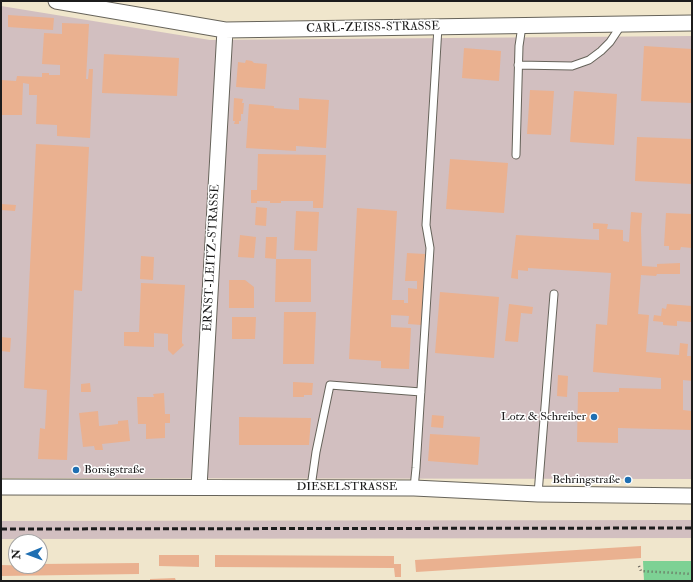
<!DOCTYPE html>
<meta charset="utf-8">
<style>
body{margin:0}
#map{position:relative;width:693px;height:582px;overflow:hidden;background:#f0e6cc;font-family:"IM FELL Double Pica",serif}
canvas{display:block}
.frame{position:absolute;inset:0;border:2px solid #1c1c1c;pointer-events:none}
.north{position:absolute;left:8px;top:534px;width:40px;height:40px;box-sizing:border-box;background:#fff;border:1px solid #a4a4a4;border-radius:50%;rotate:269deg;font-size:11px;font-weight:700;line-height:16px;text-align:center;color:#1c1c1c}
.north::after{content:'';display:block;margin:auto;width:14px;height:18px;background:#1f6fb2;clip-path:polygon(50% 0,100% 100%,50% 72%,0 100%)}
</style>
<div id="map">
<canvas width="693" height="582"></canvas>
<div class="frame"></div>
<div class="north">N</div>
</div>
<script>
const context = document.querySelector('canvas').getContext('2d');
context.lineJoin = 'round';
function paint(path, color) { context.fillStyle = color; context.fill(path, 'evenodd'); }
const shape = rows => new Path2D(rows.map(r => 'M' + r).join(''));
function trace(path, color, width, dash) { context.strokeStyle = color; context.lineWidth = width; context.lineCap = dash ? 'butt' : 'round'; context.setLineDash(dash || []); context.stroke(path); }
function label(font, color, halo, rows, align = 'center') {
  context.font = font + ' "IM FELL Double Pica",serif'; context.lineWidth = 3; context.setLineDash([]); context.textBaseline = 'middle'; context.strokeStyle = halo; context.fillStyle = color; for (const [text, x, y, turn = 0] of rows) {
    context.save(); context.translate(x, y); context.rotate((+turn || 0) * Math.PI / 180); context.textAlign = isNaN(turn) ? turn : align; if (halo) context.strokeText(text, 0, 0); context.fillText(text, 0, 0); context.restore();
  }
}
const industrial = shape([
 [1,6,210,40,692,36,692,479,1,478],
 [692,520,692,538,1,539,1,521]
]);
const green = shape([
 [643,561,692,561,692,581,644,581]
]);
const building = shape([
 [8,15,54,18,53,30,8,27],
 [62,23,89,24,86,79,88,79,89,69,93,69,90,138,57,136,57,125,36,124,37,95,29,95,29,84,23,83,22,115,1,115,1,80,16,81,17,76,42,77,42,73,49,73,49,75,60,75,60,65,42,64,44,33,62,34],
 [644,46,692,49,692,103,641,101],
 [464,48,501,51,499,81,462,78],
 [104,54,179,58,177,96,102,93],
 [246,60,252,61,254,63,267,64,265,89,236,87,238,62,245,63],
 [530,90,554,91,551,135,527,134],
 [574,91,617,94,614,145,570,142],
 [234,98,243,99,242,103,244,103,243,114,241,114,241,121,239,121,239,124,234,124,235,121,233,121],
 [299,98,329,100,326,148,296,146,296,151,246,148,249,104,274,106,274,108,299,110],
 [637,137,692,139,692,184,635,181],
 [36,144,89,147,82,291,74,290,67,460,38,459,40,428,45,429,47,390,24,388],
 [258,154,326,155,323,208,313,208,313,201,281,201,281,203,270,203,270,201,257,201,257,203,251,203,251,190,257,190],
 [450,159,508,163,504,213,446,209],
 [1,204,16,205,15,211,1,210],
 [256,207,267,208,266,226,255,225],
 [357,208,397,211,392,300,404,300,404,303,408,303,408,288,417,289,417,281,405,281,407,253,425,254,421,325,408,324,409,316,391,315,391,327,411,328,409,369,381,368,381,361,349,359],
 [296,211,319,212,317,251,294,250],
 [631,212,642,213,641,229,642,266,657,267,657,264,680,263,680,274,657,274,656,276,641,275,638,314,649,315,646,352,679,355,680,343,688,344,687,356,692,356,692,381,683,380,683,410,692,411,692,430,618,428,618,443,577,442,578,392,619,392,619,388,661,389,661,378,593,372,596,324,607,325,611,273,528,268,528,271,518,270,518,279,511,278,516,235,599,240,599,229,593,229,593,223,608,224,607,229,623,230,623,241,629,242],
 [666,213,692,214,692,248,681,247,680,250,669,250,669,246,664,246],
 [240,235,256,237,254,258,238,257],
 [266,237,277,237,276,259,265,258],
 [141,256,154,257,153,280,140,279],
 [276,259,311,259,311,302,275,302],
 [229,280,245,280,254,287,254,308,229,308],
 [141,283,185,285,182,335,182,343,184,345,173,355,168,350,168,334,154,333,154,347,124,346,124,332,139,332],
 [440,292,499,297,494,358,435,353],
 [509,304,533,307,532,314,521,313,518,342,505,341],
 [667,304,692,306,692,318,691,318,691,322,677,321,677,326,663,325,663,322,653,321,654,315,661,316,662,308,666,309],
 [284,312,316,312,314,364,283,364],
 [232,317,256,317,255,339,232,339],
 [1,337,11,338,10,352,1,351],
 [558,375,568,376,567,397,557,396],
 [293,382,313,383,312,395,304,395,304,397,293,397],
 [90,383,91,392,81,392,81,384],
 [164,393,165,414,170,414,170,423,165,423,165,438,146,439,146,424,138,424,137,397,154,397,153,394],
 [98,411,99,426,118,424,118,421,128,420,130,441,102,444,103,450,95,450,94,446,83,447,79,413],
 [432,415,444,416,443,428,431,427],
 [239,417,311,418,309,445,239,445],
 [430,434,480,437,478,465,428,461],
 [641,546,641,558,416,572,415,560],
 [159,555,199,555,199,567,159,566],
 [215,555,394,556,394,564,401,564,401,577,395,577,394,568,215,567],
 [139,563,139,574,1,576,1,565,40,566,40,564],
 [175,578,176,581,150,581,150,579]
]);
const path = shape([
 [639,566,641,571,692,574]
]);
const service = shape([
 [518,65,572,66,589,60,601,51,610,42,622,24],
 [516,155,519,46,522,26],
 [311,487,316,452,330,385,421,392],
 [414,488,416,468,430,248,426,225,438,27],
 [538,494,554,294]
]);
const minor = shape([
 [56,1,225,30,692,23],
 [1,487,414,488,538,494,692,496],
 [199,487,225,30]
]);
const rail = shape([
 [1,529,692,528]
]);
const markers = [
 [594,417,4,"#1f6fb2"],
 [76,470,4,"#1f6fb2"],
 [628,480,4,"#1f6fb2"]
];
const streetNames = [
 ["CARL-ZEISS-STRASSE",373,28,-1],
 ["ERNST-LEITZ-STRASSE",212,258,-87],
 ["DIESELSTRASSE",347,487]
];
const poiNames = [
 ["Lotz & Schreiber",586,417],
 ["Borsigstraße",84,470,"left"],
 ["Behringstraße",620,480]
];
paint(industrial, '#d2bfc0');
paint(green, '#7dd194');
paint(building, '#eab190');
trace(service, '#66635a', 9);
trace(minor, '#66635a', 17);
trace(path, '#66635a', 2.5, [1, 3]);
trace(service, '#fff', 7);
trace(minor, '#fff', 15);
trace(rail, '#1c1c1c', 3, [6, 3]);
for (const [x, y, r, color] of markers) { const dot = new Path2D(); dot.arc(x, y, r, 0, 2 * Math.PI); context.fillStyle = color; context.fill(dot); trace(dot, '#fff', 1.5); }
label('12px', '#1c1c1c', '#fff', streetNames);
label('12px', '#1c1c1c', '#fff', poiNames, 'right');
</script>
